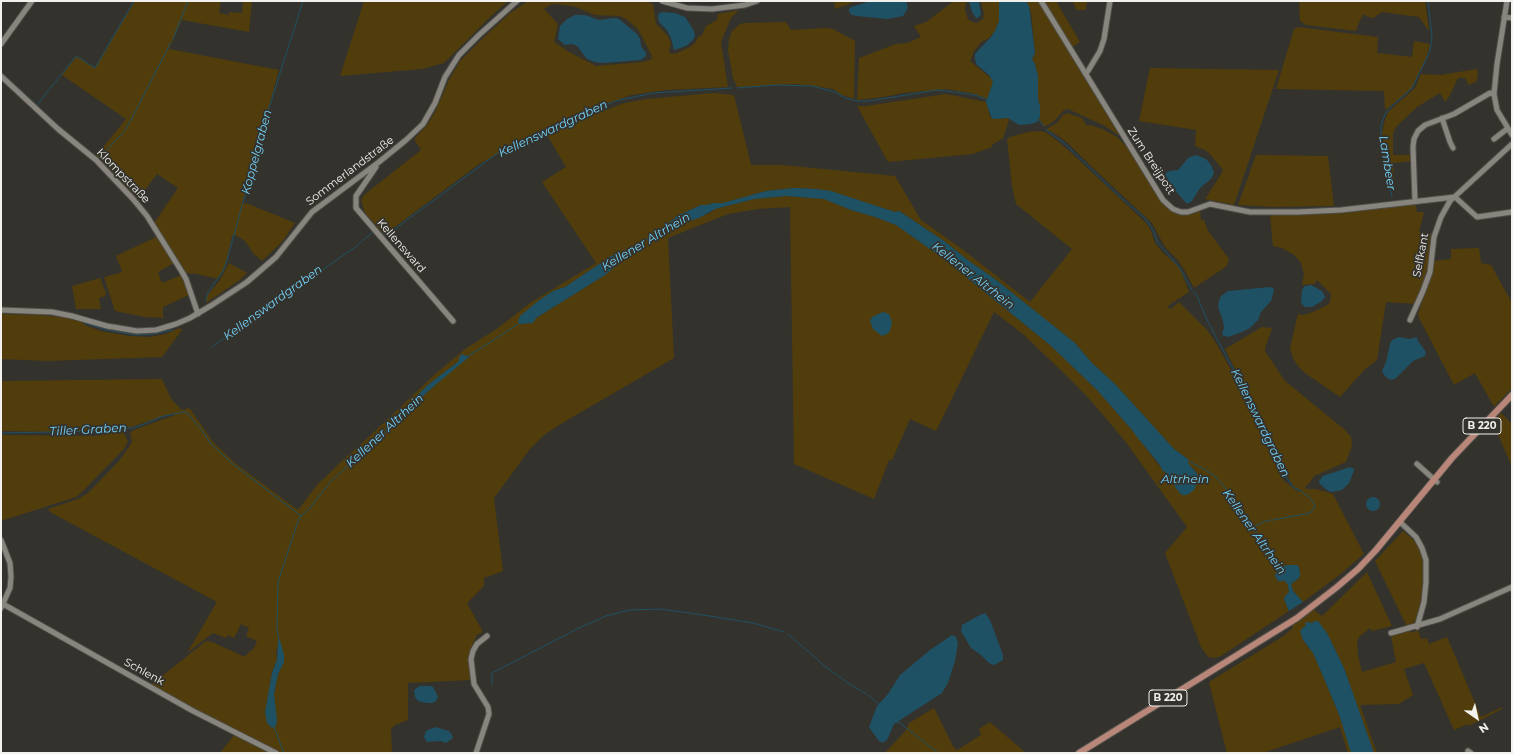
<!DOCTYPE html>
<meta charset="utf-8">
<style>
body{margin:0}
#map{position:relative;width:1513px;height:754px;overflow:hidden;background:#34322d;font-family:Montserrat,sans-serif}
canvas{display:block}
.frame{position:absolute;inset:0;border:2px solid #f2f1ed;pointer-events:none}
.north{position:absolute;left:1457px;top:698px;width:40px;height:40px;-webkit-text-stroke:3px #34322d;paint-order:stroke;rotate:146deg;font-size:11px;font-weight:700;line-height:16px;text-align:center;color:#f2f1ed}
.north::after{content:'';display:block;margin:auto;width:14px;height:18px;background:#f2f1ed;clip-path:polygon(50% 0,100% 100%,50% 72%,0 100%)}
</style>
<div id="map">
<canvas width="1513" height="754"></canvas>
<div class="frame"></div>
<div class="north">N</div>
</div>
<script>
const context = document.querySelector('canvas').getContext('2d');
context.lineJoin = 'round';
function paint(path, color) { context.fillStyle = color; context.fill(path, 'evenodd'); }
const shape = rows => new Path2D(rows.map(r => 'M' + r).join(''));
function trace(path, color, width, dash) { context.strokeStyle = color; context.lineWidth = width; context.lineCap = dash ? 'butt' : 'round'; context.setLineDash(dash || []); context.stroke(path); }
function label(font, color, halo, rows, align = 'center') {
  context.font = font + ' Montserrat,sans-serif'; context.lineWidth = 3.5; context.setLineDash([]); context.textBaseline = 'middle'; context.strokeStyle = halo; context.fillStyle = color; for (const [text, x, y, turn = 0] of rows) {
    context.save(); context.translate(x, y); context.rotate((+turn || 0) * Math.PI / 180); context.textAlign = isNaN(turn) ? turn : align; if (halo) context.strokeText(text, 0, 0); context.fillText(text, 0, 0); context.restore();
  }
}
const green = shape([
 [135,1,221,1,219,13,229,15,229,12,242,13,243,1,252,1,249,32,182,20,169,49,279,70,242,204,246,203,295,223,282,242,262,261,254,254,245,241,234,234,232,236,225,268,218,279,197,274,184,273,154,223,178,188,157,174,138,199,95,157,126,119,62,75,77,56,95,68],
 [364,1,508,1,488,19,444,63,422,69,340,76],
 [528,1,644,1,653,4,656,24,667,35,671,43,669,49,670,54,677,53,690,47,696,42,698,37,702,35,706,26,717,20,718,14,739,10,731,18,721,42,728,87,666,90,631,95,567,119,527,138,479,164,384,235,365,213,361,200,364,195,421,150,414,139,427,125,435,112,449,80,460,61,481,40,510,13],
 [557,4,576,7,595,15,620,16,626,19,638,29,651,54,652,59,643,62,596,66,569,52,554,42,558,24,544,9,550,5],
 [834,1,857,1,835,9],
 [954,1,966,1,965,10,968,19,972,22,977,23,983,19,984,14,981,1,999,1,999,21,995,31,989,38,981,42,974,51,970,61,992,79,993,82,988,99,975,94,947,89,903,93,884,97,857,100,859,58,896,44,907,43,921,37,914,26,926,22],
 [1026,1,1038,1,1041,5,1119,134,1118,135,1105,126,1068,109,1064,110,1053,122,1044,127,1039,119,1040,106,1038,99,1038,76,1035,64,1032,59,1035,53,1031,12],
 [1043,1,1056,1,1080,42,1071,48],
 [1072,1,1087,1,1086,10,1077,10],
 [1299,1,1425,1,1429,30,1426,27,1419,17,1382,12,1373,18,1368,17,1364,14,1359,22,1356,31,1306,25,1300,21],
 [786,22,791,30,826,28,833,29,855,41,854,99,842,95,833,89,814,86,795,84,737,87,733,78,728,50,729,39,732,31,740,24,744,23],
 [1298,27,1378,37,1377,53,1412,57,1414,41,1430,44,1426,58,1411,89,1387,109,1385,109,1384,91,1276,89,1294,29],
 [1150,68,1279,70,1234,205,1205,199,1220,176,1223,170,1210,154,1205,150,1195,146,1196,130,1139,121],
 [1477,69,1478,75,1476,82,1469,85,1465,78,1458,78,1449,97,1445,102,1440,93,1417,107,1397,126,1393,133,1393,155,1411,155,1412,161,1393,163,1394,180,1390,181,1382,134,1384,123,1388,112,1415,88,1421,74,1440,75],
 [713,93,734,95,751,165,782,165,895,176,921,220,962,249,1030,302,1072,249,1016,204,1012,186,1007,139,1010,137,1028,132,1041,131,1047,133,1067,149,1146,223,1150,229,1155,243,1163,253,1176,264,1181,271,1189,292,1169,305,1168,308,1171,309,1179,302,1207,330,1216,343,1231,370,1283,480,1293,488,1299,492,1300,490,1294,487,1284,470,1263,424,1225,349,1262,327,1272,328,1265,348,1265,351,1285,381,1345,430,1351,437,1352,446,1346,462,1314,476,1309,484,1305,487,1306,489,1316,489,1333,494,1364,554,1338,576,1303,602,1293,591,1291,584,1299,578,1300,569,1289,565,1279,567,1275,576,1279,581,1285,581,1288,585,1289,592,1284,599,1289,611,1221,656,1215,658,1208,657,1201,647,1165,553,1187,527,1125,441,1092,402,1073,382,1023,334,994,312,936,431,910,419,892,460,889,460,874,499,794,464,790,207,758,209,728,214,668,238,674,358,564,422,544,435,530,449,494,498,503,571,484,578,484,586,467,603,483,632,477,635,470,650,471,680,408,683,408,720,395,725,391,729,392,753,278,753,152,687,152,684,206,641,212,642,243,656,245,656,254,648,257,641,246,636,249,628,241,624,234,638,228,635,226,638,213,633,187,653,217,602,50,512,48,509,78,499,88,493,119,461,126,451,132,442,130,433,134,430,175,415,174,413,131,427,117,428,104,431,54,432,1,431,1,381,162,379,171,399,182,410,189,408,191,410,213,442,235,463,298,510,317,485,345,458,372,434,433,376,465,349,498,328,530,303,596,263,542,182,566,167,547,135,573,123,624,103,647,99],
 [794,188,817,189,895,212,899,211,944,241,969,261,995,279,1075,343,1091,362,1115,384,1174,449,1188,459,1188,463,1192,468,1196,471,1182,495,1132,430,1097,390,1050,345,944,259,896,225,875,217,851,210,824,199,786,196,754,199,715,209,710,213,668,228,667,225,677,216,701,205,706,205,714,203,723,203,766,191],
 [627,251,605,275,536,318,534,321,530,323,527,323,521,324,530,308,538,301,553,291,565,287,611,256],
 [468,356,440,381,424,395,421,400,386,431,394,422,400,413,429,384,459,361],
 [276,649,284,655,284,662,278,674,274,694,275,706,267,705,272,672,277,660],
 [946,94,986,102,990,117,997,119,1008,118,1009,120,1003,138,992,145,992,147,973,154,888,162,857,106,866,106],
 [1067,113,1082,118,1086,125,1094,126,1101,129,1101,128,1117,137,1128,148,1156,193,1171,210,1178,214,1185,214,1200,210,1201,220,1204,220,1208,231,1229,259,1227,266,1194,288,1185,271,1178,260,1165,247,1152,223,1092,167,1069,144,1057,135,1046,129,1057,123,1063,115],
 [1256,155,1328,156,1334,206,1272,207,1238,205],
 [1415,203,1417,212,1424,212,1419,232,1432,234,1429,261,1421,290,1415,304,1386,302,1377,360,1365,369,1340,397,1305,373,1298,366,1293,358,1290,348,1298,314,1303,315,1310,313,1326,306,1330,302,1331,294,1317,280,1314,284,1302,285,1304,274,1301,263,1294,255,1282,248,1273,246,1270,215,1335,213],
 [158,236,174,263,158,272,162,283,181,275,189,294,189,295,163,307,163,316,164,318,145,317,115,311,104,277,119,273,122,271,116,256],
 [1479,248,1481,263,1491,265,1512,303,1512,388,1494,407,1475,373,1454,385,1419,318,1418,314,1427,288,1433,261,1451,259,1451,249],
 [229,263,247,273,241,279,206,303,206,297,220,280],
 [100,278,106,293,105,296,99,298,101,309,76,309,72,286],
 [1,314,40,315,61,317,80,321,87,326,101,331,129,336,149,337,166,334,179,328,182,330,162,357,47,361,1,359],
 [1501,413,1512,424,1512,467,1497,432,1490,425],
 [118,432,123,432,128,441,124,449,83,491,76,497,1,521,1,435,94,436,110,434],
 [1403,531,1416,542,1421,550,1424,567,1424,586,1418,616,1412,626,1407,627,1375,561],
 [1367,572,1392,626,1372,631,1370,628,1359,637,1357,642,1358,655,1362,672,1396,662,1391,636,1399,632,1410,630,1411,633,1418,630,1421,639,1427,638,1429,644,1447,637,1481,717,1502,707,1502,709,1469,726,1468,724,1454,730,1424,663,1404,669,1413,695,1399,704,1360,705,1377,753,1374,753,1344,668,1327,633,1316,621,1303,627,1306,645,1313,653,1323,676,1340,717,1352,753,1348,753,1340,727,1263,753,1227,753,1209,683,1212,680,1282,637,1293,628,1292,624,1313,609,1322,616],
 [934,708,953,746,957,750,981,735,979,729,990,722,1026,753,885,753,906,730,909,723],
 [235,734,273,753,220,753]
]);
const water = shape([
 [871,1,906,1,908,8,903,16,888,19,856,16,852,15,849,12,849,9,851,7],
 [969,1,979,2,981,14,978,18,976,18,972,12],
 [999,1,1026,1,1029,6,1035,53,1032,59,1035,64,1038,76,1038,99,1040,106,1040,117,1037,122,1031,124,1019,125,1008,118,992,119,987,105,986,102,993,82,989,75,977,65,975,59,975,54,991,37,995,31,999,21],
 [661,12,675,13,685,17,693,29,695,35,693,40,686,46,674,50,671,38,667,30,659,22,658,15],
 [575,15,585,15,599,20,614,18,619,19,637,34,640,39,641,46,646,53,646,56,641,60,602,63,595,62,587,59,577,46,572,44,565,45,558,39,560,26,567,19],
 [1196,155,1206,159,1211,165,1214,173,1211,179,1200,188,1192,201,1187,204,1172,187,1165,174,1169,171,1178,170,1188,158],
 [794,188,817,189,831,191,895,212,899,211,944,241,969,261,995,279,1075,343,1091,362,1115,384,1174,449,1188,459,1188,463,1198,475,1198,481,1194,490,1187,495,1182,495,1178,491,1165,472,1162,470,1160,465,1137,437,1132,430,1097,390,1050,345,944,259,896,225,875,217,851,210,824,199,786,196,754,199,715,209,699,218,668,228,665,226,677,216,701,205,706,205,714,203,723,203,766,191],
 [627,251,627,255,621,262,605,275,536,318,533,323,520,324,518,321,520,316,538,301,553,291,565,287,611,256],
 [1311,285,1322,291,1325,297,1322,301,1312,307,1305,307,1301,303,1302,290,1305,286],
 [1270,287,1273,288,1274,290,1271,301,1261,312,1258,320,1250,328,1242,332,1228,337,1224,336,1222,334,1224,328,1223,321,1218,307,1219,301,1221,296,1228,291],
 [883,312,889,314,892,322,890,331,887,334,882,336,873,329,870,321,872,317],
 [1399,337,1409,339,1417,337,1418,341,1426,352,1425,356,1413,361,1395,379,1390,380,1385,376,1382,371,1386,362,1390,344,1392,340],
 [462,354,469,357,440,381,424,395,416,406,397,423,387,432,385,430,414,398,429,384,459,361,459,357],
 [1350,467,1354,469,1354,471,1349,483,1342,490,1331,492,1327,490,1320,484,1319,481,1323,476],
 '1366 504a7 7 0 1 1 14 0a7 7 0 1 1-14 0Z',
 [1289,565,1297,565,1299,567,1300,575,1299,578,1291,584,1293,591,1303,602,1289,611,1284,599,1285,596,1289,592,1288,585,1285,581,1278,581,1275,576,1278,567],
 [985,613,990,620,1003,655,1003,660,994,665,989,663,981,655,971,648,961,631,962,625,978,616],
 [1316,621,1318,621,1327,633,1344,668,1374,753,1352,753,1350,750,1340,717,1323,676,1313,653,1303,640,1300,631,1306,625,1305,623,1308,622,1311,623],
 [952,635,956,637,958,643,955,661,948,683,942,693,894,724,887,740,882,743,878,740,869,727,877,706,888,694,900,675,930,650],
 [280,640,284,655,284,662,278,674,274,694,277,720,276,726,272,728,267,723,265,712,272,673,277,660,278,641],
 [420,686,430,686,433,687,438,697,435,702,432,703,427,703,418,701,415,697,414,690],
 [435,727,449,731,451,733,453,738,446,743,441,741,427,742,424,737,426,731]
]);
const stream = shape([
 [173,39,188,1],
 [1,72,37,105,76,56,95,68,134,1],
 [737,88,776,85,812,86,835,92,845,98,857,101,869,101,937,90,954,92],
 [956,92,975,95,988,100],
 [1038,119,1044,126],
 [131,120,171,42],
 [1045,129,1064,143,1119,196,1145,218,1153,230,1158,243,1179,267,1192,290],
 [125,130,130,121],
 [98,159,124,132],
 [1392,197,1381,137,1381,126,1385,114,1392,106,1412,88,1430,51,1432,37,1428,1],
 [378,229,385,236,499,152,547,129,615,101,653,93,732,88],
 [626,253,667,226],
 [1194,292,1197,296,1208,322,1247,395,1283,472,1293,487,1301,491,1310,498,1315,505,1314,508,1310,513,1273,520],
 [206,301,207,294,223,271,227,260,268,111,303,1],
 [84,323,106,330,136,335,153,334,173,330],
 [212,347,263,310,292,291,354,248,374,231],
 [467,357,520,323],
 [1,433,106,431,115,428,132,428,142,425,160,417,183,412,186,412,201,429,211,444,234,465,301,516],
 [1188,461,1206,470,1216,477,1223,485,1280,567],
 [1253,527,1263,522,1271,520],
 [788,634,826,667,848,683,866,694],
 [279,641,277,629,278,582,298,521,301,516,310,508,331,481,387,431],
 [492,685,492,673,579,628,606,616,629,610,659,609,697,614,753,623,784,632],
 [868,695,880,705],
 [896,722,900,723,938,753],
 [274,727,284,753]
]);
const minor = shape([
 [662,1,687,8,712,9,745,5,757,1],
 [1041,1,1163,200,1173,209,1181,212,1188,212,1210,204,1250,212,1298,212,1341,210,1455,197],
 [1507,1,1497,64,1494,94,1497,110,1512,135],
 [1504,17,1512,18],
 [1,44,32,1],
 [1085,73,1088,71,1100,51,1104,39,1110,1],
 [1,76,58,129,96,160,133,199,147,216,182,272,186,279,198,314],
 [1442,118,1450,142,1453,148],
 [1494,139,1507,129],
 [376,167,356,196,356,208,453,321],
 [1455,197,1477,217,1512,212],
 [1415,201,1413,147,1414,139,1418,131,1425,125,1454,114,1490,93,1494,94],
 [1,310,52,312,72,316,107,326,137,331,156,330,176,324,190,318,212,305,247,282,276,257,312,212,379,162,406,140,423,124,435,103,445,77,459,55,479,35,517,1],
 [1410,320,1423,291,1430,272,1434,237,1441,217,1450,201,1512,144],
 [1417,464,1437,482],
 [1400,522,1416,537,1422,548,1426,560,1426,582,1424,602,1417,627],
 [1,540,10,563,11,577,10,588,1,608],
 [3,604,193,711,276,753],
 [1391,633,1440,619,1512,587],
 [1468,751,1471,753],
 [476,753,489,714,488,707,474,684,471,659,473,651,477,644,487,636]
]);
const major = shape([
 [1079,753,1297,618,1337,587,1358,569,1376,550,1452,458,1512,395]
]);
const shields = [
 [1482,426,38],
 [1168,698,38]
];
const shieldNames = [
 ["B 220",1482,426],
 ["B 220",1168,698]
];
const streetNames = [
 ["Zum Breijpott",1151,161,57],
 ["Sommerlandstraße",350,171,-37],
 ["Klompstraße",123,176,46],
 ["Kellensward",401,246,49],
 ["Selfkant",1421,255,-79],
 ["Schlenk",144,672,29]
];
const waterNames = [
 ["Kellenswardgraben",553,129,-25],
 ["Koppelgraben",257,152,-75],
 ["Lambeer",1387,163,81],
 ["Kellener Altrhein",646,242,-31],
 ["Kellener Altrhein",973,276,38],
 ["Kellenswardgraben",273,303,-36],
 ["Kellenswardgraben",1260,423,64],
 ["Tiller Graben",88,430,-3],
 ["Kellener Altrhein",385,431,-43],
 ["Altrhein",1185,479],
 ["Kellener Altrhein",1254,532,55]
];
paint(green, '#503d0b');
paint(water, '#1f5164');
trace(stream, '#1f5164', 1);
trace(minor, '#4f4e49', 7);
trace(major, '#4f4e49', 8);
trace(minor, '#88857f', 5);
trace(major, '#b88779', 6);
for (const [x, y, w] of shields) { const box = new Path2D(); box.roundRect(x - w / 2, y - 8, w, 16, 3); context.fillStyle = '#34322d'; context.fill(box); trace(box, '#f2f1ed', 1); }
label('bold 10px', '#f2f1ed', null, shieldNames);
label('11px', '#f2f1ed', '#34322d', streetNames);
label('italic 12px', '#71d1f8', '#34322d', waterNames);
</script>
